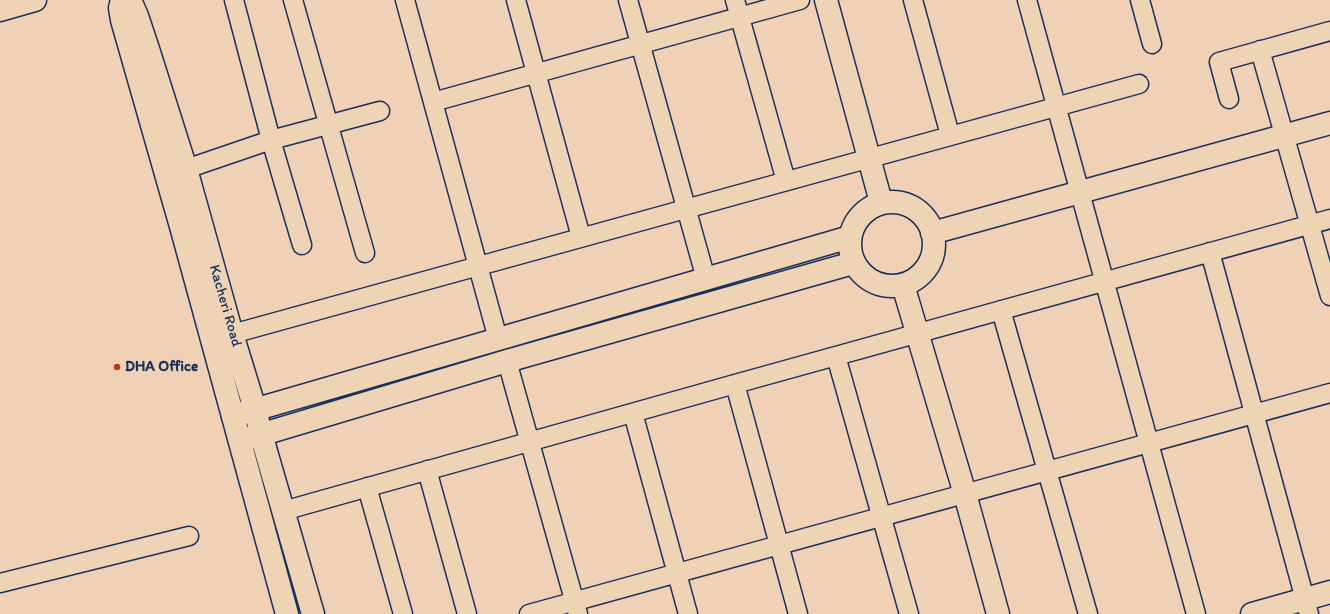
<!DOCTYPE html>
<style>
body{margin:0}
canvas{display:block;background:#f1d1b5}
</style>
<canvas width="1330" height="614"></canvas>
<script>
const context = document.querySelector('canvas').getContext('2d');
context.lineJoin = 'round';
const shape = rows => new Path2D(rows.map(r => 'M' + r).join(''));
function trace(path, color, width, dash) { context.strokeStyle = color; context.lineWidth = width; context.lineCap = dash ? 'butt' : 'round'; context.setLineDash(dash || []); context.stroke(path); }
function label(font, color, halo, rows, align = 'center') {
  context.font = font + ' Itim,sans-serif'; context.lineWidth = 3; context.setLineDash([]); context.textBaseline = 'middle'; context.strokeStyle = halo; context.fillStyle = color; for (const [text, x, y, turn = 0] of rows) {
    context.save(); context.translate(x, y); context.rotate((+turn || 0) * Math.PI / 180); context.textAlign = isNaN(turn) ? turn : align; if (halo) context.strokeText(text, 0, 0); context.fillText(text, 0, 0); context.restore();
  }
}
const minor = shape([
 [234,0,271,140,302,245],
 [293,0,365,253],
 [405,0,498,339],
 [516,0,581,237],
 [628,0,706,279],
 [735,0,786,181],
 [913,0,950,135],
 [1027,0,1196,614],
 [1140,0,1152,44],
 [1260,50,1330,296],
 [1229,99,1219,62,1330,31],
 [433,102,800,0],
 [186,169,271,140,380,111],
 [1210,252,1309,614],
 [1001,310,1088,614],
 [232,334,1139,84],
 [836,356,909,614],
 [507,361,578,614],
 [735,384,798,614],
 [633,413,688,614],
 [427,470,467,614],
 [367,487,403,614],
 [283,511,735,384,1330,219],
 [0,583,189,536],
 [529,614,1330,393]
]);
const tertiary = shape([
 [826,0,881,202],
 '850 244a42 42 0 1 1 84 0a42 42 0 1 1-84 0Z',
 [932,233,1330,123],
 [903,285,965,494,998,614],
 [233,416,850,237],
 [243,440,507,361,853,263],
 [1252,614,1330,592]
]);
const secondary = shape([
 [122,0,120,8,122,20,182,230,287,614],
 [130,0,137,16,148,49,186,169,232,334,255,409,261,434,313,614],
 [0,10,35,0]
]);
const markers = [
 [117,367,4,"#c8321e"]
];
const streetNames = [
 ["Kacheri Road",225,306,74]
];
const poiNames = [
 ["DHA Office",125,367]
];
trace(minor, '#1b2f5e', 21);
trace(tertiary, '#1b2f5e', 25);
trace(secondary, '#1b2f5e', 25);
trace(minor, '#eed4b5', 18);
trace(tertiary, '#eed4b5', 22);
trace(secondary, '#eed4b5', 22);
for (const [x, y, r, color] of markers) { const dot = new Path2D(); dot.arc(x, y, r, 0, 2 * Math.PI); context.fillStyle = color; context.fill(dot); trace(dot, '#eed4b5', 1.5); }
label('15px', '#1b2f5e', '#eed4b5', streetNames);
label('bold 15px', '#1b2f5e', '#eed4b5', poiNames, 'left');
</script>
